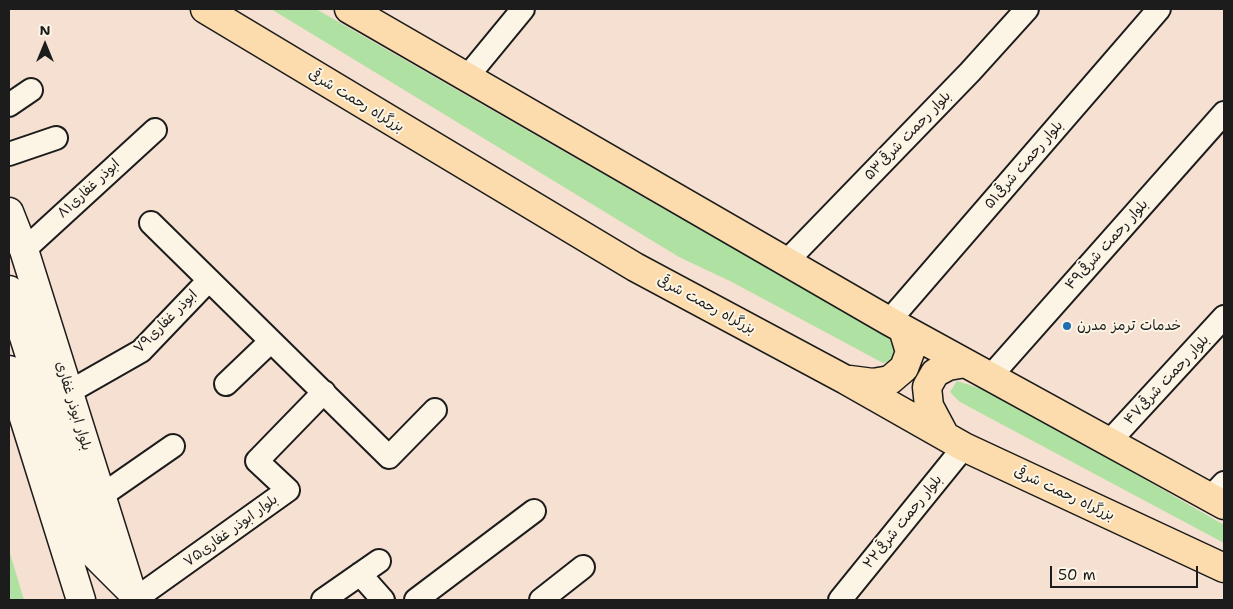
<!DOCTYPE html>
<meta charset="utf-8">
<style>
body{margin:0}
#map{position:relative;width:1233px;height:609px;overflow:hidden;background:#f6e0d1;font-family:"Shantell Sans",sans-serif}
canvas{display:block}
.frame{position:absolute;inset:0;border:10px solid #1c1c1c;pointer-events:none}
.north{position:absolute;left:20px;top:20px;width:50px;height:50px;-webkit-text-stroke:4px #fcf5e5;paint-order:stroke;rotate:0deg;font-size:14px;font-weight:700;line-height:20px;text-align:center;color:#1c1c1c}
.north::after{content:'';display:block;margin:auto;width:18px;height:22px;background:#1c1c1c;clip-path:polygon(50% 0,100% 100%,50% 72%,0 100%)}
.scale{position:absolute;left:1050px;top:566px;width:148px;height:22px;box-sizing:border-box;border:2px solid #1c1c1c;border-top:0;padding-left:6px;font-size:15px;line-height:18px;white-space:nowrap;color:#1c1c1c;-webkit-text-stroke:4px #fcf5e5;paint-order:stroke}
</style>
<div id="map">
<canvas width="1233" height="609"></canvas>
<div class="frame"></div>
<div class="north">N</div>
<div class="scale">50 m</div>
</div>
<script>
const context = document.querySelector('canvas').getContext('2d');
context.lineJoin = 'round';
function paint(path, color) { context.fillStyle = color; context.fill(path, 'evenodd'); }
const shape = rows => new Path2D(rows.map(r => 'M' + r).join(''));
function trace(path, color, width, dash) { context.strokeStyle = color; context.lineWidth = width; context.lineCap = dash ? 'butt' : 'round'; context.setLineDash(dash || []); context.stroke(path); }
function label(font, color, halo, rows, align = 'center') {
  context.font = font + ' "Shantell Sans","Playpen Sans Arabic",sans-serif'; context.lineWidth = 4; context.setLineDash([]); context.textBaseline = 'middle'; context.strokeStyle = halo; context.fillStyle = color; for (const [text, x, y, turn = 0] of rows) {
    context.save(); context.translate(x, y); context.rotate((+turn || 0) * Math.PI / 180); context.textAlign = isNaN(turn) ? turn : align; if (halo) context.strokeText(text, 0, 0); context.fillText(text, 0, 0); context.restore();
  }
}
const green = shape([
 [271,9,316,9,664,209,863,318,888,335,894,350,891,361,883,363,730,281,679,257],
 [957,381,997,394,1224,525,1224,543,960,402,950,392],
 [9,550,24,600,9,600]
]);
const minor = shape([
 [467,77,523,9],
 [9,105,31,90],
 [9,154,56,138],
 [151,223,389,457,435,410],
 [24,250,155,130],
 [786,262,970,72,1027,9],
 [889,321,1159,9],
 [990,377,1224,113],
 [226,384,271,341],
 [69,392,141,351,209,280],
 [1109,442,1224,317],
 [101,496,173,446],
 [1210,498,1224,483],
 [360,574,383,600],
 [134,600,288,490,257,461,324,392],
 [323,600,379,561],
 [416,600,534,511],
 [541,600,583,567],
 [840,600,964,447]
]);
const secondary = shape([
 [9,212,24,250,134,600],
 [9,290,93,553,128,588],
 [9,370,81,600]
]);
const trunk = shape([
 [205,9,635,267,846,380,964,447,1224,568],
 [349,9,889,321,1224,505],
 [850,380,873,383,890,380,904,368,910,352,903,329],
 [945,436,929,406,927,387,935,373,948,366,965,363]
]);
const markers = [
 [1067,326,5,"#1f6fb2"]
];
const streetNames = [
 ["بزرگراه رحمت شرقی",356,101,31],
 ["بلوار رحمت شرقی۵۳",908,136,-46],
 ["بلوار رحمت شرقی۵۱",1024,165,-49],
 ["۸۱ابوذر غفاری",89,189,-43],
 ["بلوار رحمت شرقی۴۹",1107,245,-48],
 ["بزرگراه رحمت شرقی",706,305,28],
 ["۷۹ابوذر غفاری",166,322,-45],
 ["بلوار رحمت شرقی۴۷",1167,380,-47],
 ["بلوار ابوذر غفاری",73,406,73],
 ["بزرگراه رحمت شرقی",1064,494,25],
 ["بلوار رحمت شرقی۲۲",903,522,-51],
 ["بلوار ابوذر غفاری۷۵",231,531,-36]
];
const poiNames = [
 ["خدمات ترمز مدرن",1077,326]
];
paint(green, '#afe1a2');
trace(minor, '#1c1c1c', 26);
trace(secondary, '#1c1c1c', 31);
trace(trunk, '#1c1c1c', 31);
trace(minor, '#fcf5e5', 22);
trace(secondary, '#fcf5e5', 28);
trace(trunk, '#fcdcac', 28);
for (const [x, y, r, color] of markers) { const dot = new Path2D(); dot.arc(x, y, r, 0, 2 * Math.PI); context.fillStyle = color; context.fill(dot); trace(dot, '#fcf5e5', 2); }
label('14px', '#1c1c1c', '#fcf5e5', streetNames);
label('14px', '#1c1c1c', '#fcf5e5', poiNames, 'left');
</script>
